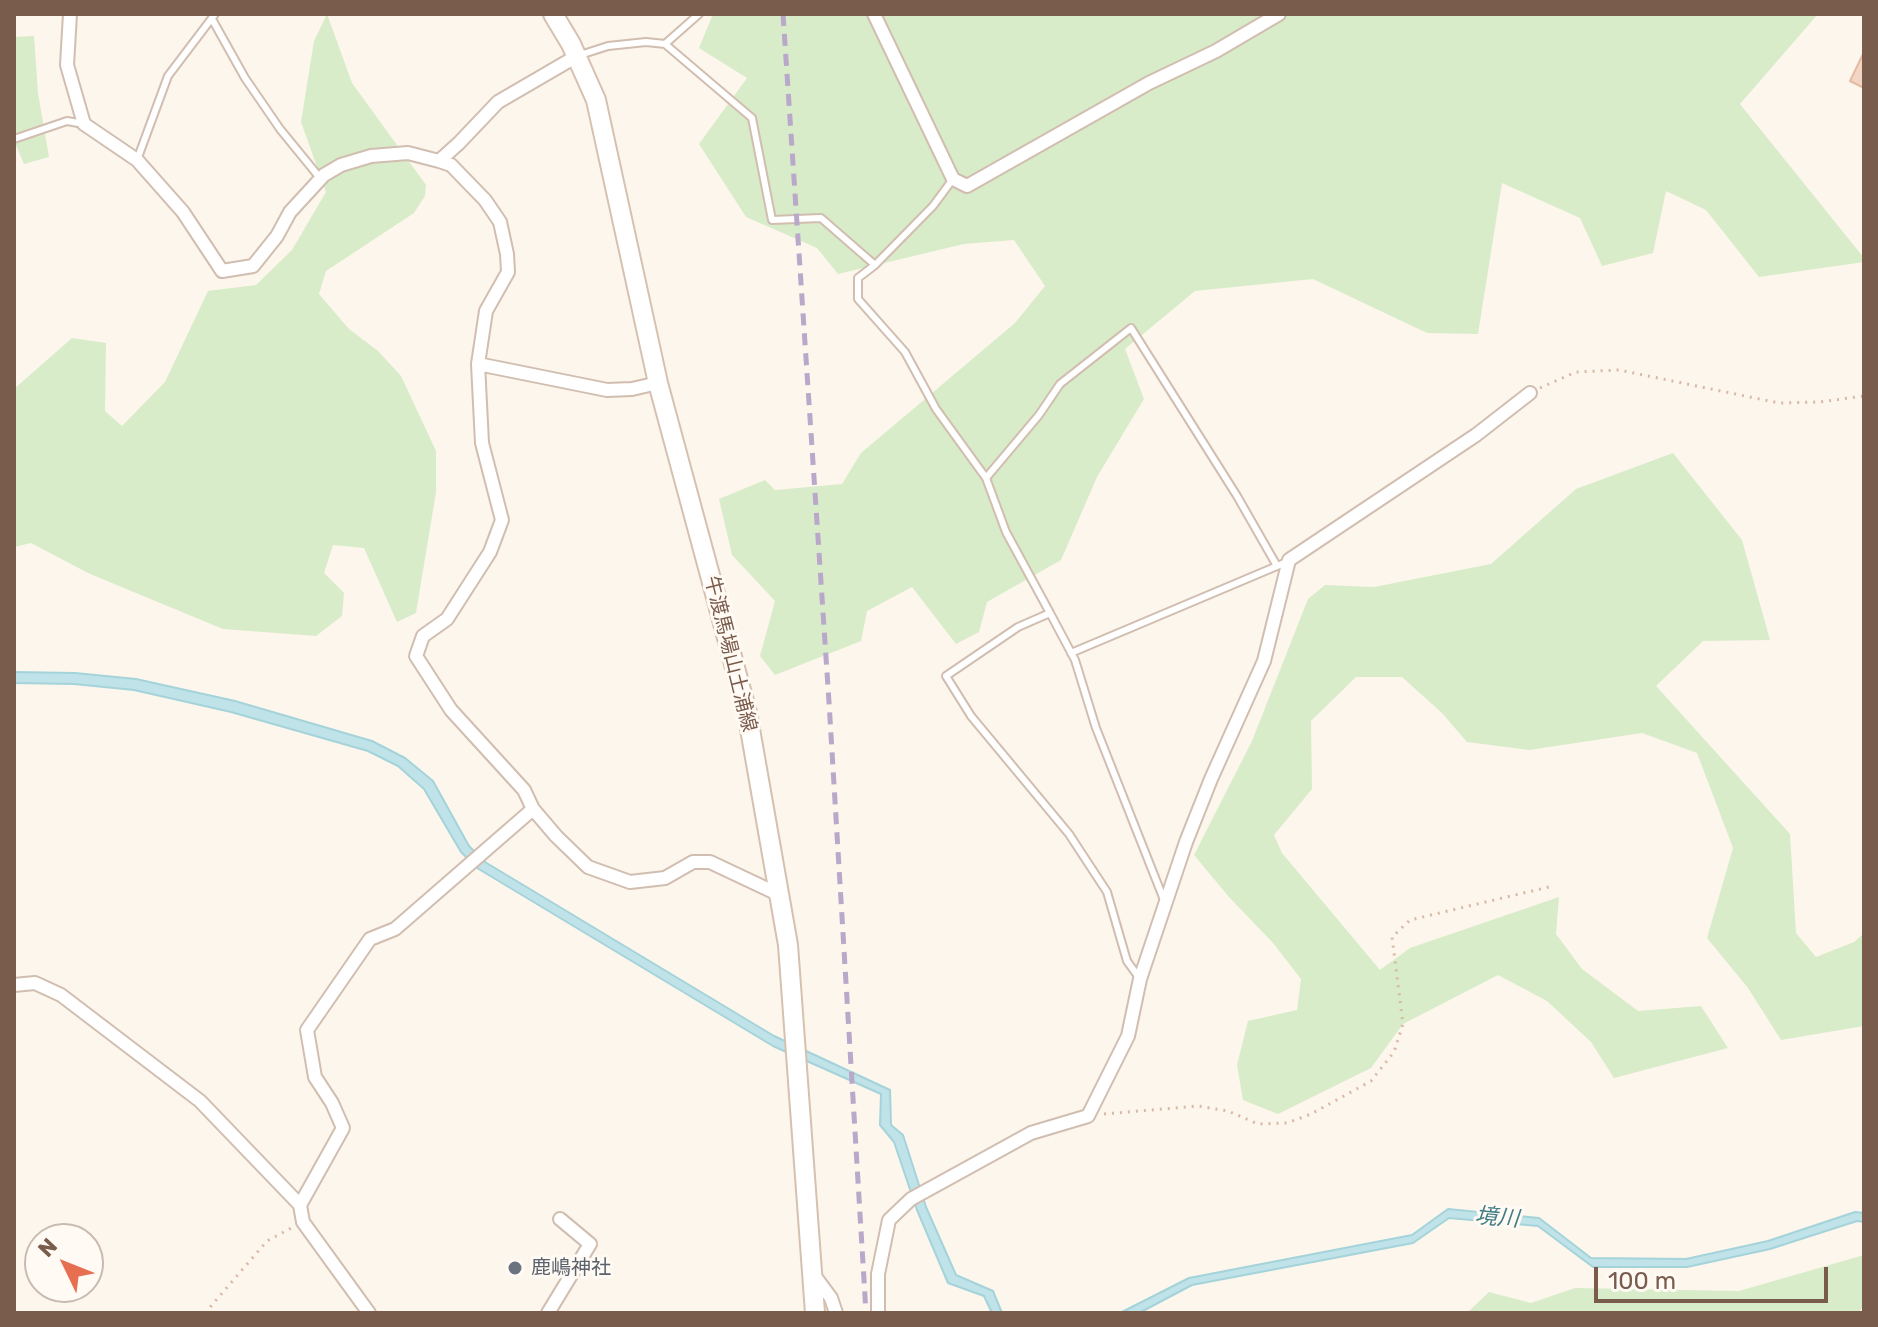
<!DOCTYPE html>
<meta charset="utf-8">
<style>
body{margin:0}
#map{position:relative;width:1878px;height:1327px;overflow:hidden;background:#fdf6ec;font-family:Rubik,sans-serif}
canvas{display:block}
.frame{position:absolute;inset:0;border:16px solid #7a5c4d;pointer-events:none}
.north{position:absolute;left:24px;top:1223px;width:80px;height:80px;box-sizing:border-box;background:#fffaf3;border:2px solid #cabbb1;border-radius:50%;rotate:313deg;font-size:22px;font-weight:700;line-height:32px;text-align:center;color:#7a5c4d}
.north::after{content:'';display:block;margin:auto;width:28px;height:36px;background:#e76f51;clip-path:polygon(50% 0,100% 100%,50% 72%,0 100%)}
.scale{position:absolute;left:1594px;top:1267px;width:234px;height:36px;box-sizing:border-box;border:4px solid #7a5c4d;border-top:0;padding-left:10px;font-size:24px;line-height:28px;white-space:nowrap;color:#7a5c4d;-webkit-text-stroke:6px #fffaf3;paint-order:stroke}
</style>
<div id="map">
<canvas width="1878" height="1327"></canvas>
<div class="frame"></div>
<div class="north">N</div>
<div class="scale">100 m</div>
</div>
<script>
const context = document.querySelector('canvas').getContext('2d');
context.lineJoin = 'round';
function paint(path, color) { context.fillStyle = color; context.fill(path, 'evenodd'); }
const shape = rows => new Path2D(rows.map(r => 'M' + r).join(''));
function trace(path, color, width, dash) { context.strokeStyle = color; context.lineWidth = width; context.lineCap = dash ? 'butt' : 'round'; context.setLineDash(dash || []); context.stroke(path); }
function label(font, color, halo, rows, align = 'center') {
  context.font = font + ' Rubik,"Noto Sans JP",sans-serif'; context.lineWidth = 6; context.setLineDash([]); context.textBaseline = 'middle'; context.strokeStyle = halo; context.fillStyle = color; for (const [text, x, y, turn = 0] of rows) {
    context.save(); context.translate(x, y); context.rotate((+turn || 0) * Math.PI / 180); context.textAlign = isNaN(turn) ? turn : align; if (halo) context.strokeText(text, 0, 0); context.fillText(text, 0, 0); context.restore();
  }
}
const green = shape([
 [327,14,352,83,426,185,425,196,414,213,326,271,319,294,349,329,378,351,401,376,436,451,436,492,416,613,397,622,364,548,333,545,324,573,344,593,342,616,316,636,223,629,90,574,31,543,14,547,14,389,72,338,106,343,105,411,122,426,165,382,208,291,256,285,292,250,326,192,301,122,314,41],
 [713,14,1818,14,1740,104,1864,258,1864,262,1759,277,1706,210,1666,191,1653,253,1602,266,1580,218,1502,183,1478,334,1427,333,1313,279,1195,291,1125,349,1144,399,1097,477,1061,560,987,602,979,632,956,644,912,587,867,611,861,641,775,675,760,656,775,601,732,555,719,499,765,480,775,490,842,484,861,453,1015,323,1045,286,1014,240,964,244,838,274,817,248,746,217,699,144,747,78,699,48],
 [34,36,38,93,49,157,24,164,14,141,14,37],
 [1673,453,1742,540,1770,640,1703,641,1656,686,1790,834,1796,933,1816,957,1854,942,1864,933,1864,1026,1781,1040,1748,988,1707,938,1733,848,1697,753,1642,733,1529,750,1467,742,1442,713,1402,677,1356,677,1311,721,1312,789,1274,835,1282,853,1380,970,1410,948,1559,897,1556,934,1582,969,1638,1011,1701,1006,1728,1048,1614,1078,1591,1042,1547,1001,1498,975,1403,1024,1371,1068,1278,1114,1243,1100,1237,1065,1248,1021,1297,1010,1301,979,1273,943,1229,897,1194,855,1252,741,1308,599,1325,585,1374,587,1491,564,1576,489],
 [1864,1255,1864,1306,1858,1313,1467,1313,1489,1292,1531,1303,1575,1288,1739,1291]
]);
const water = shape([
 [14,672,75,673,136,679,235,701,372,741,405,758,433,781,469,846,485,862,774,1036,890,1090,891,1125,903,1135,926,1207,956,1275,993,1291,1002,1313,992,1313,984,1296,948,1283,917,1210,894,1142,880,1125,881,1094,773,1046,477,868,461,852,424,789,398,766,368,751,231,712,134,690,74,684,14,683,14,672],
 [1448,1209,1539,1218,1591,1258,1686,1259,1768,1241,1855,1212,1864,1213,1864,1222,1857,1221,1770,1249,1687,1267,1593,1267,1538,1226,1449,1218,1413,1243,1192,1285,1139,1313,1120,1313,1189,1278,1412,1235,1448,1209]
]);
const building = shape([
 [1864,52,1864,88,1850,81,1864,52]
]);
const path = shape([
 [1540,388,1576,372,1619,370,1779,403,1820,402,1864,396],
 [1104,1114,1198,1106,1228,1111,1258,1124,1287,1123,1311,1114,1371,1081,1394,1052,1403,1024,1392,937,1410,920,1553,886],
 [205,1313,267,1241,293,1227]
]);
const lane = shape([
 [212,19,245,78,280,129,320,178],
 [665,44,699,14],
 [580,55,608,46,646,42,665,44,752,118,772,220,821,218,875,265],
 [14,139,67,121,84,124],
 [137,160,168,76,215,14],
 [953,179,933,206,875,265,858,278,858,299,905,352,936,409,986,478,1006,532,1050,613],
 [986,478,1039,415,1060,384,1131,328,1237,496,1277,566],
 [1071,653,1289,561],
 [1140,979,1127,961,1107,892,1069,834,971,716,946,676,1018,627,1050,613,1075,660,1096,728,1164,900]
]);
const street = shape([
 [70,14,67,65,84,124,137,160,183,212,222,271,253,266,277,236,290,212,324,175,341,165,371,156,408,153,439,161,451,165,485,200,500,222,507,254,508,272,486,311,478,364,482,443,502,520,490,552,447,619,423,636,416,656,451,710,524,790,533,809,556,836,588,867,630,882,665,878,693,862,710,862,780,895],
 [874,14,953,179,967,186,1149,83,1216,51,1279,14],
 [439,161,459,143,498,102,577,56],
 [478,364,607,390,632,389,658,383],
 [14,985,35,983,61,995,200,1101,300,1205,303,1222,369,1313],
 [300,1205,343,1128,332,1103,315,1077,307,1030,370,939,395,929,533,809],
 [814,1275,831,1298,836,1313],
 [548,1313,590,1244,560,1219],
 [878,1313,878,1274,889,1220,911,1199,1031,1133,1088,1116,1128,1036,1140,979,1186,842,1211,779,1264,661,1289,560,1476,435,1530,393]
]);
const secondary = shape([
 [553,14,571,44,596,100,658,383,747,712,788,945,815,1313]
]);
const rail = shape([
 [783,14,829,702,866,1313]
]);
const markers = [
 [515,1268,8,"#6b7280"]
];
const streetNames = [
 ["牛渡馬場山土浦線",730,654,76]
];
const worshipNames = [
 ["鹿嶋神社",531,1268]
];
const waterNames = [
 ["境川",1497,1218,5]
];
paint(green, '#d8ecc9');
paint(water, '#bfe3e8');
trace(water, '#a5d3da', 2);
paint(building, '#f3d5c3');
trace(building, '#e6bba3', 2);
trace(lane, '#d1beb0', 10);
trace(street, '#d1beb0', 16);
trace(secondary, '#d6c0b0', 22);
trace(path, '#d9b8a5', 3, [2, 6]);
trace(lane, '#fff', 6);
trace(street, '#fff', 12);
trace(secondary, '#fff', 18);
trace(rail, '#b9a8c9', 5, [12, 8]);
for (const [x, y, r, color] of markers) { const dot = new Path2D(); dot.arc(x, y, r, 0, 2 * Math.PI); context.fillStyle = color; context.fill(dot); trace(dot, '#fffaf3', 3); }
label('20px', '#7a5c4d', '#fffaf3', streetNames);
label('20px', '#5b616d', '#fffaf3', worshipNames, 'left');
label('italic 22px', '#437c86', '#fffaf3', waterNames);
</script>
